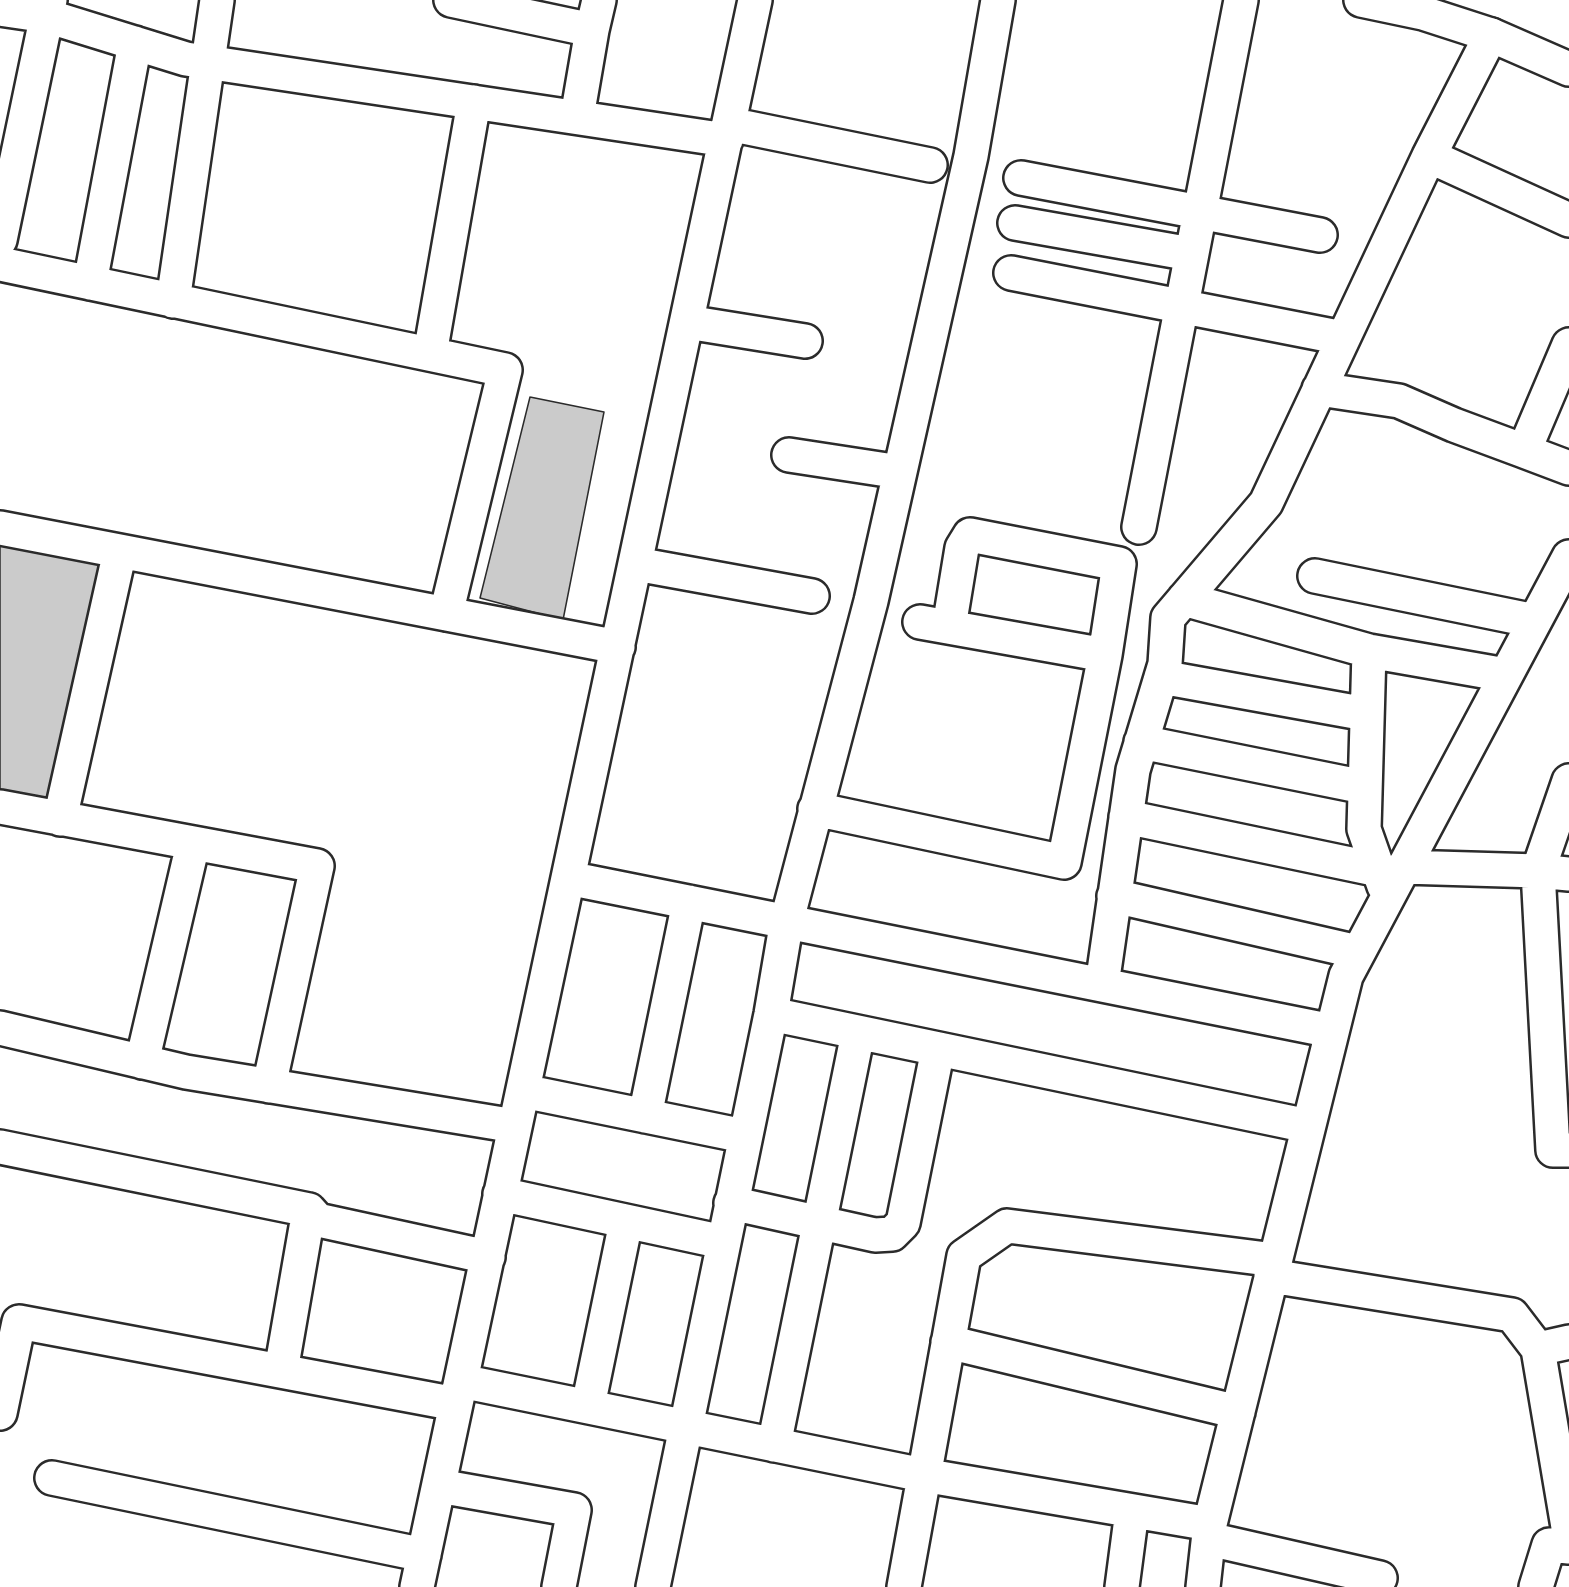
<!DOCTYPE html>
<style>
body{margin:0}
canvas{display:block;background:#fff}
</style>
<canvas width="1569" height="1587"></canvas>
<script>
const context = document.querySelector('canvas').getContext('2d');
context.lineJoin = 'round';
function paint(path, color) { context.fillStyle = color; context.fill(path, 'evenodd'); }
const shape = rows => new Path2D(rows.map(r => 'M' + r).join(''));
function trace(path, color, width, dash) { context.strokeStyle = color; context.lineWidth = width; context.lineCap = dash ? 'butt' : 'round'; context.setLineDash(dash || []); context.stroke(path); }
const building = shape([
 [530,397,604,412,563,620,480,598,530,397],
 [0,545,103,561,49,808,0,796,0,545]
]);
const minor = shape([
 [451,0,592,30,599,0],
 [0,9,47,16,186,59,726,140],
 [577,117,592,30],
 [729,124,930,165],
 [1429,156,1569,220],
 [1021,178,1320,235],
 [1015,223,1191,254],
 [0,240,50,0],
 [0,264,505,370,446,614],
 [1011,273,1343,338],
 [90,283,135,43],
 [173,301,217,0],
 [687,322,805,341],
 [430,354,474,102],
 [1319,389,1399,401,1454,425,1524,451,1569,345],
 [1524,451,1569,468],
 [789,455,900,472],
 [1139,527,1241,0],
 [0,528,618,647],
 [636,564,812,596],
 [1315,576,1535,621],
 [1184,599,1369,651,1506,675],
 [949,627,962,548,970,535,1119,564,1105,655],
 [1369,651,1364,829,1384,886],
 [1161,677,1366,714],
 [1141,742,1364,787],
 [1569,781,1538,871,1569,874],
 [0,807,317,866,269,1086],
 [815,809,1064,862,1105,655,920,622],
 [1126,817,1379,870],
 [60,819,120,551],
 [1403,867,1538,871,1553,1150,1569,1150],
 [568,878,1332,1031],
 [1114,896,1358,952],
 [1102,985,1133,770,1165,664,1168,618,1266,503,1429,156,1491,35],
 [771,1014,1308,1126],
 [0,1028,186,1072,515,1126],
 [142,1062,193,844],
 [523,1091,744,1136],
 [645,1116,689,902],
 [0,1147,309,1210,318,1220,488,1257],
 [500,1194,723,1242],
 [731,1203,875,1235,892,1234,903,1223,938,1049],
 [1271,1276,1512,1315,1538,1349,1569,1533],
 [948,1342,1238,1412],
 [1538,1349,1569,1342],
 [281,1371,309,1210],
 [461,1381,923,1475,1210,1524],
 [588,1406,626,1222],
 [0,1413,19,1322,456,1404],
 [774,1445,858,1033],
 [52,1478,424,1555],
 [439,1486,574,1510,559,1587],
 [1209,1539,1380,1578],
 [417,1587,755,0],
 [653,1587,771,1014,787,920,871,601,971,156,998,0],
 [904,1587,964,1256,1007,1226,1275,1260],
 [1122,1587,1132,1511],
 [1203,1587,1210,1524,1346,976,1569,557],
 [1536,1587,1549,1545,1569,1547]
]);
const major = shape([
 [1361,0,1423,13,1491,35,1569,69]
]);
paint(building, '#cbcbcb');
trace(building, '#2b2b2b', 1.5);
trace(minor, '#2b2b2b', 38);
trace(major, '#2b2b2b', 38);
trace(minor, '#fff', 33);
trace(major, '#fff', 33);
</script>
